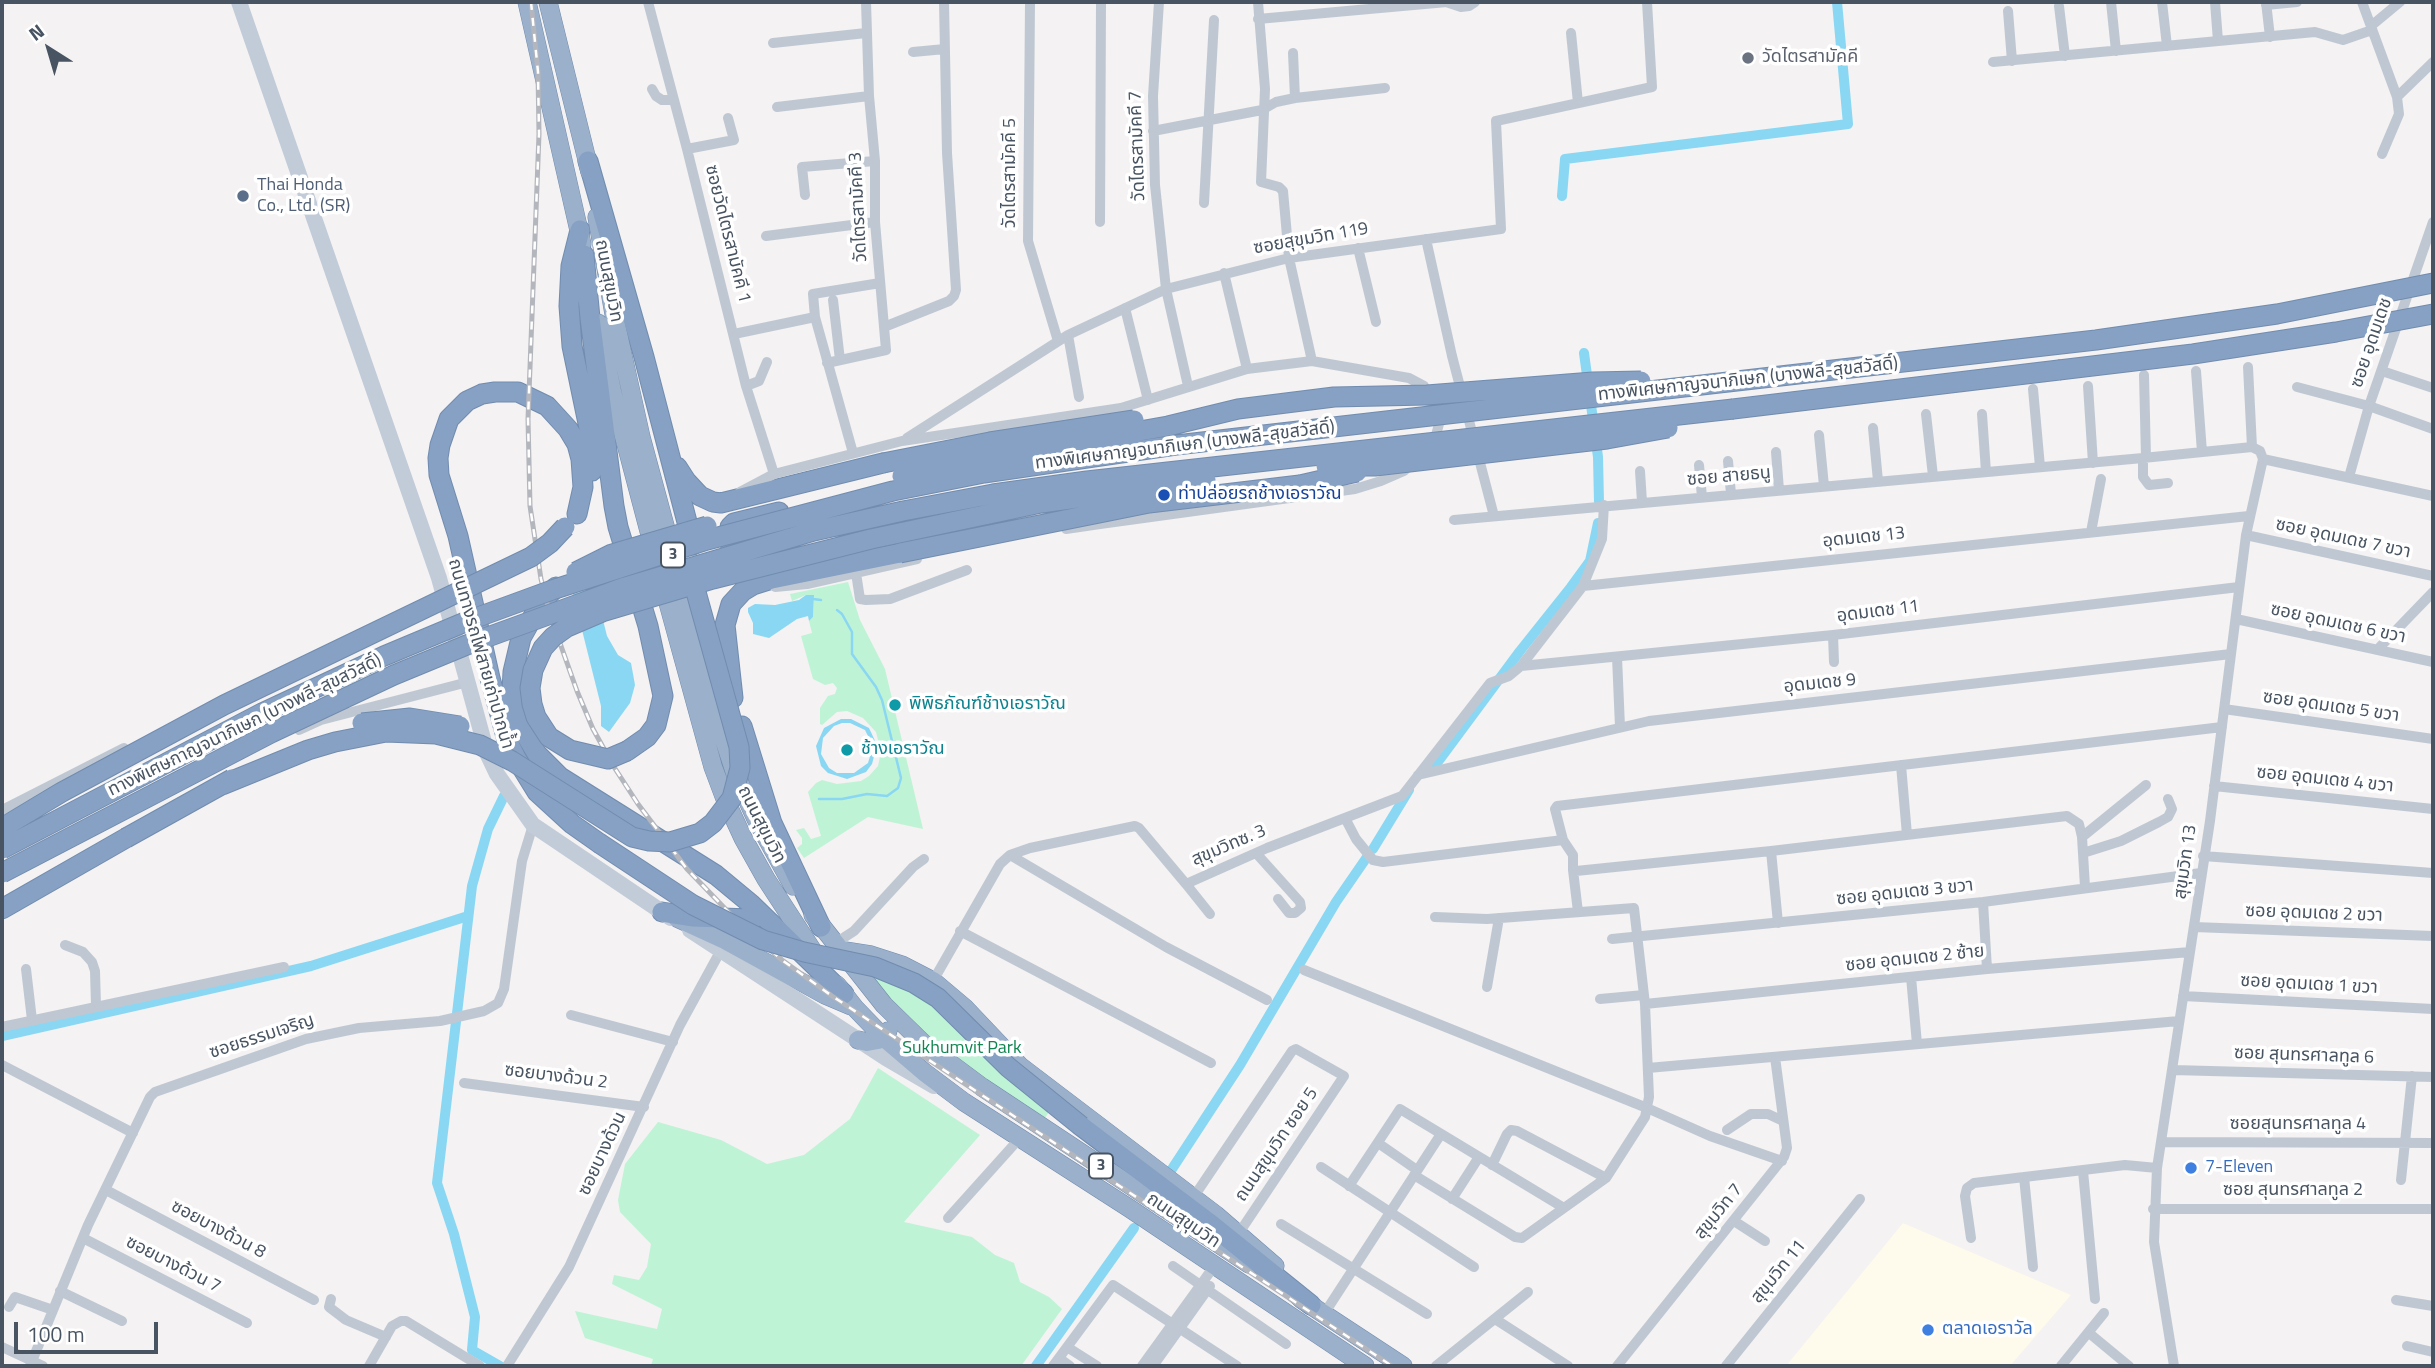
<!DOCTYPE html>
<meta charset="utf-8">
<style>
body{margin:0}
#map{position:relative;width:2435px;height:1368px;overflow:hidden;background:#f4f2f2;font-family:"Titillium Web",sans-serif}
canvas{display:block}
.frame{position:absolute;inset:0;border:4px solid #485461;pointer-events:none}
.north{position:absolute;left:14px;top:14px;width:70px;height:70px;-webkit-text-stroke:5px #fff;paint-order:stroke;rotate:323deg;font-size:19px;font-weight:700;line-height:28px;text-align:center;color:#485461}
.north::after{content:'';display:block;margin:auto;width:24px;height:32px;background:#485461;clip-path:polygon(50% 0,100% 100%,50% 72%,0 100%)}
.scale{position:absolute;left:14px;top:1322px;width:144px;height:32px;box-sizing:border-box;border:4px solid #485461;border-top:0;padding-left:9px;font-size:21px;line-height:24px;white-space:nowrap;color:#485461;-webkit-text-stroke:5px #fff;paint-order:stroke}
</style>
<div id="map">
<canvas width="2435" height="1368"></canvas>
<div class="frame"></div>
<div class="north">N</div>
<div class="scale">100 m</div>
</div>
<script>
const context = document.querySelector('canvas').getContext('2d');
context.lineJoin = 'round';
function paint(path, color) { context.fillStyle = color; context.fill(path, 'evenodd'); }
const shape = rows => new Path2D(rows.map(r => 'M' + r).join(''));
function trace(path, color, width, dash) { context.strokeStyle = color; context.lineWidth = width; context.lineCap = dash ? 'butt' : 'round'; context.setLineDash(dash || []); context.stroke(path); }
function label(font, color, halo, rows, align = 'center') {
  context.font = font + ' "Titillium Web","Noto Sans Thai",sans-serif'; context.lineWidth = 7; context.setLineDash([]); context.textBaseline = 'middle'; context.strokeStyle = halo; context.fillStyle = color; for (const [text, x, y, turn = 0] of rows) {
    context.save(); context.translate(x, y); context.rotate((+turn || 0) * Math.PI / 180); context.textAlign = isNaN(turn) ? turn : align; if (halo) context.strokeText(text, 0, 0); context.fillText(text, 0, 0); context.restore();
  }
}
const commercial = shape([
 [1903,1223,2071,1295,2010,1366,1786,1366]
]);
const green = shape([
 [848,582,860,620,885,669,923,829,868,817,804,858,797,848,802,844,802,838,796,830,804,828,811,839,821,836,808,792,816,783,822,780,837,784,861,781,869,776,878,766,881,752,876,732,863,718,847,711,837,712,822,725,820,724,820,708,828,696,835,694,837,688,833,683,825,685,813,679,801,636,812,633,809,621,813,617,814,596,806,595,792,601,790,594],
 [875,967,895,974,1054,1105,1040,1125,982,1087,867,984],
 [878,1068,980,1135,904,1222,972,1237,995,1255,1014,1263,1020,1282,1049,1297,1062,1309,1021,1366,651,1366,653,1359,585,1338,575,1311,657,1329,662,1309,612,1284,614,1275,639,1280,647,1267,651,1244,620,1212,618,1200,625,1164,658,1122,721,1140,767,1164,804,1155,850,1119]
]);
const water = shape([
 [595,588,607,636,618,655,631,663,635,685,630,703,609,732,601,726,601,706,573,594],
 [806,595,814,595,813,617,809,621,808,616,797,619,769,638,753,634,753,623,748,612,748,608,755,604,775,605,799,600],
 [841,719,851,719,869,728,877,745,872,764,866,772,847,779,828,773,821,766,816,746,824,728],
 [842,723,850,723,865,730,873,746,868,763,854,773,837,773,829,768,821,754,823,738,834,726]
]);
const stream = shape([
 [813,599,821,600],
 [819,799,842,799,867,794,887,796,898,788,901,778,882,700,876,687,852,654,852,632,842,614,837,610]
]);
const canal = shape([
 [1562,196,1565,159,1848,124,1837,2],
 [1584,353,1598,457,1599,502],
 [1422,773,1437,763,1520,651,1571,587,1590,561,1598,523],
 [1373,849,1409,790],
 [2,1036,311,966,468,916],
 [1172,1169,1240,1065,1336,902,1367,857],
 [500,1366,472,1350,475,1317,454,1234,437,1183,472,886,488,829,504,796],
 [1036,1366,1134,1228]
]);
const minor = shape([
 [648,2,687,149,746,386,774,474],
 [1030,2,1028,241,1058,341],
 [1159,2,1153,96,1155,185,1166,289,1188,386],
 [1258,2,1265,89,1261,182,1279,187,1283,191,1289,258,1312,361],
 [1446,2,1461,7,1469,6,1475,2],
 [2111,2,2116,51],
 [2162,2,2167,46],
 [2215,2,2218,41],
 [2266,2,2270,37],
 [2362,2,2397,97,2399,114,2382,154],
 [2266,5,2297,2],
 [2059,6,2065,56],
 [2008,11,2012,61],
 [1258,19,1447,2],
 [2371,26,2400,2],
 [1571,33,1578,103],
 [773,43,866,33],
 [913,52,945,49],
 [1293,53,1295,98],
 [1993,62,2315,32,2343,40,2372,30],
 [652,89,656,96,662,100,674,100],
 [2397,97,2433,62],
 [777,107,869,96],
 [1153,131,1262,110,1276,102,1295,98,1385,88],
 [687,149,734,140,728,118],
 [805,195,802,167,875,161],
 [1204,203,1214,20],
 [1100,222,1101,2],
 [766,236,875,222],
 [1426,239,1452,356,1494,516],
 [1358,248,1376,322],
 [1224,273,1247,369],
 [833,300,840,360],
 [1125,308,1148,400],
 [884,327,949,301,954,296,956,290,947,153,944,2],
 [734,334,815,317],
 [1068,335,1079,397],
 [827,363,886,350,875,222,875,161,869,96,866,2],
 [2248,367,2252,447],
 [2196,371,2202,452],
 [2382,371,2433,388],
 [2144,375,2146,458],
 [746,386,759,381,767,362],
 [2088,386,2093,463],
 [2297,387,2369,406,2433,429],
 [2033,389,2040,467],
 [1926,414,1933,476],
 [1982,414,1986,472],
 [1873,428,1878,481],
 [1819,435,1824,486],
 [907,438,1068,335,1166,289,1289,258,1501,229,1496,121,1652,87,1647,2],
 [1776,452,1779,490],
 [853,453,815,317,813,294,880,283],
 [2143,458,2143,477,2149,485,2168,483],
 [2263,459,2433,496],
 [1728,461,1731,494],
 [1699,465,1702,497],
 [1640,471,1642,502],
 [2349,477,2369,406,2433,222],
 [740,492,774,474,902,441,1121,408,1247,369,1312,361,1409,378,1424,386,1436,406,1439,424,1436,435,1429,445],
 [1454,520,2143,458,2252,447],
 [1100,524,1355,489,1381,481,1404,471,1408,467],
 [1066,529,1100,524,1105,521],
 [2091,532,2101,479],
 [2246,535,2433,576],
 [856,573,860,599,866,600,890,599,967,570],
 [1583,586,1602,539,1604,505],
 [775,587,807,584,917,559],
 [2236,619,2433,662],
 [1833,635,1834,662],
 [2377,650,2433,592],
 [1617,657,1620,727],
 [1521,666,1833,635,2239,587],
 [2224,709,2433,739],
 [299,730,321,720,468,682],
 [1901,765,1907,835],
 [1418,775,1649,721,2231,654],
 [2214,786,2433,809],
 [2,810,124,748],
 [1345,818,1356,839,1373,860,1383,862,1563,840,1573,855,1573,870,1576,871,1771,851,2067,816,2079,824,2082,837,2085,887],
 [2082,837,2146,785],
 [1563,840,1555,809,1557,806,2222,727],
 [1771,851,1778,923],
 [1256,853,1300,902,1301,908,1295,913,1289,913,1278,899],
 [2083,853,2121,841,2159,822,2168,817,2172,809,2168,799],
 [1010,855,1166,947,1267,1000],
 [2203,856,2433,873],
 [1573,870,1578,912],
 [1186,884,1210,914],
 [1983,902,1987,969],
 [2194,927,2433,936],
 [960,931,1211,1063],
 [1612,939,1983,902,2201,873],
 [834,944,854,931,913,867,924,859],
 [65,945,83,952,92,962,95,971,96,1006],
 [26,969,32,1020],
 [1304,970,1647,1108,1710,1136,1782,1161],
 [1911,977,1917,1044],
 [933,981,1000,864,1010,855,1030,848,1135,826,1139,828,1186,884,1267,848,1402,796,1490,683,1509,676,1521,666,1583,586,2249,516],
 [1487,987,1499,918],
 [2183,996,2433,1009],
 [1600,999,1644,995],
 [1645,1004,1987,969,2190,952],
 [571,1015,673,1042],
 [2,1027,284,967],
 [2,1065,133,1133],
 [1648,1068,2179,1021],
 [2173,1070,2433,1077],
 [464,1083,644,1107],
 [1727,1130,1751,1114,1768,1114,1783,1121],
 [2162,1142,2433,1143],
 [1378,1143,1417,1170],
 [1492,1165,1507,1134,1511,1130,1517,1131,1606,1178],
 [1321,1167,1474,1267],
 [2083,1171,2095,1299],
 [1414,1175,1515,1237,1522,1238,1606,1178,1645,1117,1649,1097,1645,1004,1634,908,1487,919,1435,917],
 [2024,1177,2033,1267],
 [2401,1180,2412,1076],
 [1349,1186,1400,1109,1564,1208],
 [106,1190,314,1300],
 [1193,1198,1292,1051,1296,1049,1344,1076,1239,1233],
 [1452,1199,1479,1157],
 [2153,1209,2433,1209],
 [948,1218,1019,1139],
 [1734,1221,1765,1241],
 [1281,1224,1427,1314],
 [83,1238,247,1323],
 [1971,1238,1965,1196,1967,1188,1974,1183,2125,1165,2157,1168],
 [1173,1266,1286,1344],
 [60,1291,122,1321],
 [331,1299,329,1307,346,1320,386,1337],
 [2396,1300,2433,1306],
 [9,1307,15,1297,53,1310],
 [1324,1314,1441,1134],
 [1495,1319,1568,1366],
 [2089,1333,2129,1366],
 [2407,1346,2433,1352],
 [2,1347,43,1366],
 [1067,1347,1097,1366],
 [1059,1358,1070,1366],
 [30,1366,88,1225,150,1097,155,1092,306,1039,359,1028,440,1021,484,1011,498,1003,504,989,522,861,533,825],
 [369,1366,392,1326,401,1321,406,1321,480,1366],
 [507,1366,569,1267,680,1025,721,950],
 [1053,1366,1113,1285,1237,1366],
 [1142,1366,1215,1265],
 [1153,1366,1210,1286],
 [1436,1366,1528,1292],
 [1617,1366,1784,1157,1787,1148,1775,1057],
 [1726,1366,1860,1199],
 [2061,1366,2104,1313],
 [2174,1366,2154,1242,2157,1168,2210,821,2246,535,2263,459,2260,451,2252,447]
]);
const secondary = shape([
 [239,2,439,578,487,753,497,774,533,825,671,918],
 [690,930,886,1058,934,1086]
]);
const trunk = shape([
 [527,2,582,244],
 [548,2,590,172],
 [597,217,615,320,641,437,717,718,735,773,756,819,793,886],
 [598,323,612,391,655,554],
 [662,581,713,767,725,799,743,838,766,879,820,962],
 [813,915,884,1005,923,1043,982,1087,1249,1264],
 [677,918,725,940,825,995,851,1006],
 [839,950,871,955,902,965,933,981,965,1008,1020,1066,1216,1215,1275,1266],
 [837,985,855,1008,883,1037,924,1072,964,1102,1129,1208,1365,1366],
 [858,1040,867,1042,878,1040,888,1031],
 [1301,1299,1403,1366]
]);
const motorway = shape([
 [588,161,644,357,693,545],
 [580,230,571,266,569,306,572,346,589,428,592,471],
 [584,255,590,318,614,506,618,527,648,626,663,696,656,725,647,737,627,751],
 [1733,409,2059,370],
 [677,467,686,481,700,496,713,502,721,503,883,463],
 [577,514,583,487,581,459,577,444,568,429,547,406,518,392,495,392,482,394,467,401,449,419,440,445,438,458,439,475,458,536,490,678,507,740,516,758,537,792,572,824,599,843],
 [753,585,747,581,736,565,731,551,730,527,734,523,779,512],
 [556,587,540,604,521,638,513,672,512,690,518,722,537,754,560,777,716,875,751,904,844,994],
 [733,698,725,625,731,604,743,591,753,585,772,579,900,553],
 [742,726,772,823,821,927],
 [2,909,126,838],
 [662,912,694,917,750,919,762,915],
 [1081,1126,1208,1222,1311,1305]
]);
const rail = shape([
 [531,2,538,72,539,134,528,419,530,506,541,579,550,615,577,691,593,729,614,767,638,804,687,869,736,920,782,960,832,996,1392,1366]
]);
const motorwayBridge = shape([
 [2059,370,2193,354,2336,332,2433,314],
 [883,463,990,442,1134,420],
 [1326,466,1375,466,1607,439,1668,428],
 [902,476,981,459,1168,426,1238,409,1334,397,1427,395,1593,382,1641,381],
 [900,553,1149,503,1300,485,1357,472],
 [576,572,612,554,707,526],
 [362,723,410,718,460,726],
 [627,751,608,759,570,750,549,737,536,717,532,704,530,688,533,670,543,648,553,637,567,627,602,612,713,579,871,539,1041,503,1206,480],
 [222,785,308,750,335,742,386,732,436,734,480,745,512,761,632,837,649,841,670,842,700,833,713,823,732,798,740,768,739,747,691,574],
 [2,828,62,792,224,705,531,557,550,543,565,527],
 [126,838,232,779],
 [599,843,693,905,763,940,804,952,875,967,914,983,938,998,1008,1067,1081,1126],
 [2,849,262,713,384,656,470,620,552,590,707,540,893,491,984,473,1176,445,2096,340,2277,314,2433,283],
 [2,873,271,733,394,675,474,642,625,587,814,531,903,511,993,494,1087,481,1733,409]
]);
const markers = [
 [1748,58,7,"#6b7280"],
 [243,196,7,"#5c6f8a"],
 [1164,495,7,"#1a4fb4"],
 [895,705,7,"#0f9aa8"],
 [847,750,7,"#0f9aa8"],
 [2191,1168,7,"#3f7fe0"],
 [1928,1330,7,"#3f7fe0"]
];
const shields = [
 [673,555,24],
 [1101,1166,24]
];
const shieldNames = [
 ["3",673,555],
 ["3",1101,1166]
];
const worshipNames = [
 ["วัดไตรสามัคคี",1762,58]
];
const streetNames = [
 ["วัดไตรสามัคคี 7",1138,146,-92],
 ["วัดไตรสามัคคี 5",1011,173,-90],
 ["วัดไตรสามัคคี 3",859,207,-93],
 ["ซอยวัดไตรสามัคคี 1",727,234,76],
 ["ซอยสุขุมวิท 119",1311,239,-10],
 ["ถนนสุขุมวิท",608,281,79],
 ["ซอย อุดมเดช",2372,343,-71],
 ["ทางพิเศษกาญจนาภิเษก (บางพลี-สุขสวัสดิ์)",1748,380,-6],
 ["ทางพิเศษกาญจนาภิเษก (บางพลี-สุขสวัสดิ์)",1185,446,-7],
 ["ซอย สายธนู",1729,477,-5],
 ["อุดมเดช 13",1864,538,-6],
 ["ซอย อุดมเดช 7 ขวา",2343,539,12],
 ["อุดมเดช 11",1878,612,-7],
 ["ซอย อุดมเดช 6 ขวา",2338,624,12],
 ["ถนนทางรถไฟสายเก่าปากน้ำ",480,654,74],
 ["อุดมเดช 9",1820,684,-6],
 ["ซอย อุดมเดช 5 ขวา",2331,707,8],
 ["ทางพิเศษกาญจนาภิเษก (บางพลี-สุขสวัสดิ์)",245,726,-26],
 ["ซอย อุดมเดช 4 ขวา",2325,780,6],
 ["ถนนสุขุมวิท",761,825,63],
 ["สุขุมวิทซ. 3",1229,846,-23],
 ["สุขุมวิท 13",2186,862,-82],
 ["ซอย อุดมเดช 3 ขวา",1905,893,-6],
 ["ซอย อุดมเดช 2 ขวา",2314,914,2],
 ["ซอย อุดมเดช 2 ซ้าย",1915,959,-6],
 ["ซอย อุดมเดช 1 ขวา",2309,985,3],
 ["ซอยธรรมเจริญ",262,1037,-18],
 ["ซอย สุนทรศาลทูล 6",2304,1056,2],
 ["ซอยบางด้วน 2",556,1077,7],
 ["ซอยสุนทรศาลทูล 4",2298,1125],
 ["ถนนสุขุมวิท ซอย 5",1277,1145,-56],
 ["ซอยบางด้วน",603,1154,-65],
 ["ซอย สุนทรศาลทูล 2",2293,1191],
 ["สุขุมวิท 7",1719,1212,-51],
 ["ถนนสุขุมวิท",1183,1221,34],
 ["ซอยบางด้วน 8",218,1230,28],
 ["ซอยบางด้วน 7",173,1265,27],
 ["สุขุมวิท 11",1779,1272,-51]
];
const serviceNames = [
 ["Thai Honda",257,186],
 ["Co., Ltd. (SR)",257,207]
];
const transitNames = [
 ["ท่าปล่อยรถช้างเอราวัณ",1178,495]
];
const cultureNames = [
 ["พิพิธภัณฑ์ช้างเอราวัณ",909,705],
 ["ช้างเอราวัณ",861,750]
];
const parkNames = [
 ["Sukhumvit Park",962,1049]
];
const shopNames = [
 ["7-Eleven",2205,1168],
 ["ตลาดเอราวัล",1942,1330]
];
paint(commercial, '#fefaec');
paint(green, '#bff3d6');
paint(water, '#89d7f3');
trace(stream, '#89d7f3', 2.5);
trace(canal, '#89d7f3', 10);
trace(trunk, '#718caf', 19);
trace(motorway, '#718caf', 21);
trace(minor, '#bfc8d2', 10);
trace(secondary, '#c2ccd9', 16);
trace(trunk, '#9bb0ca', 18);
trace(motorway, '#86a1c3', 19);
trace(rail, '#b3b6bd', 5);
trace(rail, '#fff', 2.5, [8]);
trace(motorwayBridge, '#718caf', 21, []);
trace(motorwayBridge, '#86a1c3', 19);
for (const [x, y, r, color] of markers) { const dot = new Path2D(); dot.arc(x, y, r, 0, 2 * Math.PI); context.fillStyle = color; context.fill(dot); trace(dot, '#fff', 2.5); }
for (const [x, y, w] of shields) { const box = new Path2D(); box.roundRect(x - w / 2, y - 12.5, w, 25, 5); context.fillStyle = '#fff'; context.fill(box); trace(box, '#485461', 2); }
label('bold 16px', '#485461', null, shieldNames);
label('18px', '#5b616d', '#fff', worshipNames, 'left');
label('18px', '#485461', '#fff', streetNames);
label('18px', '#4e5e75', '#fff', serviceNames, 'left');
label('18px', '#164399', '#fff', transitNames, 'left');
label('18px', '#0d838f', '#fff', cultureNames, 'left');
label('18px', '#108551', '#fff', parkNames);
label('18px', '#366cbe', '#fff', shopNames, 'left');
</script>
